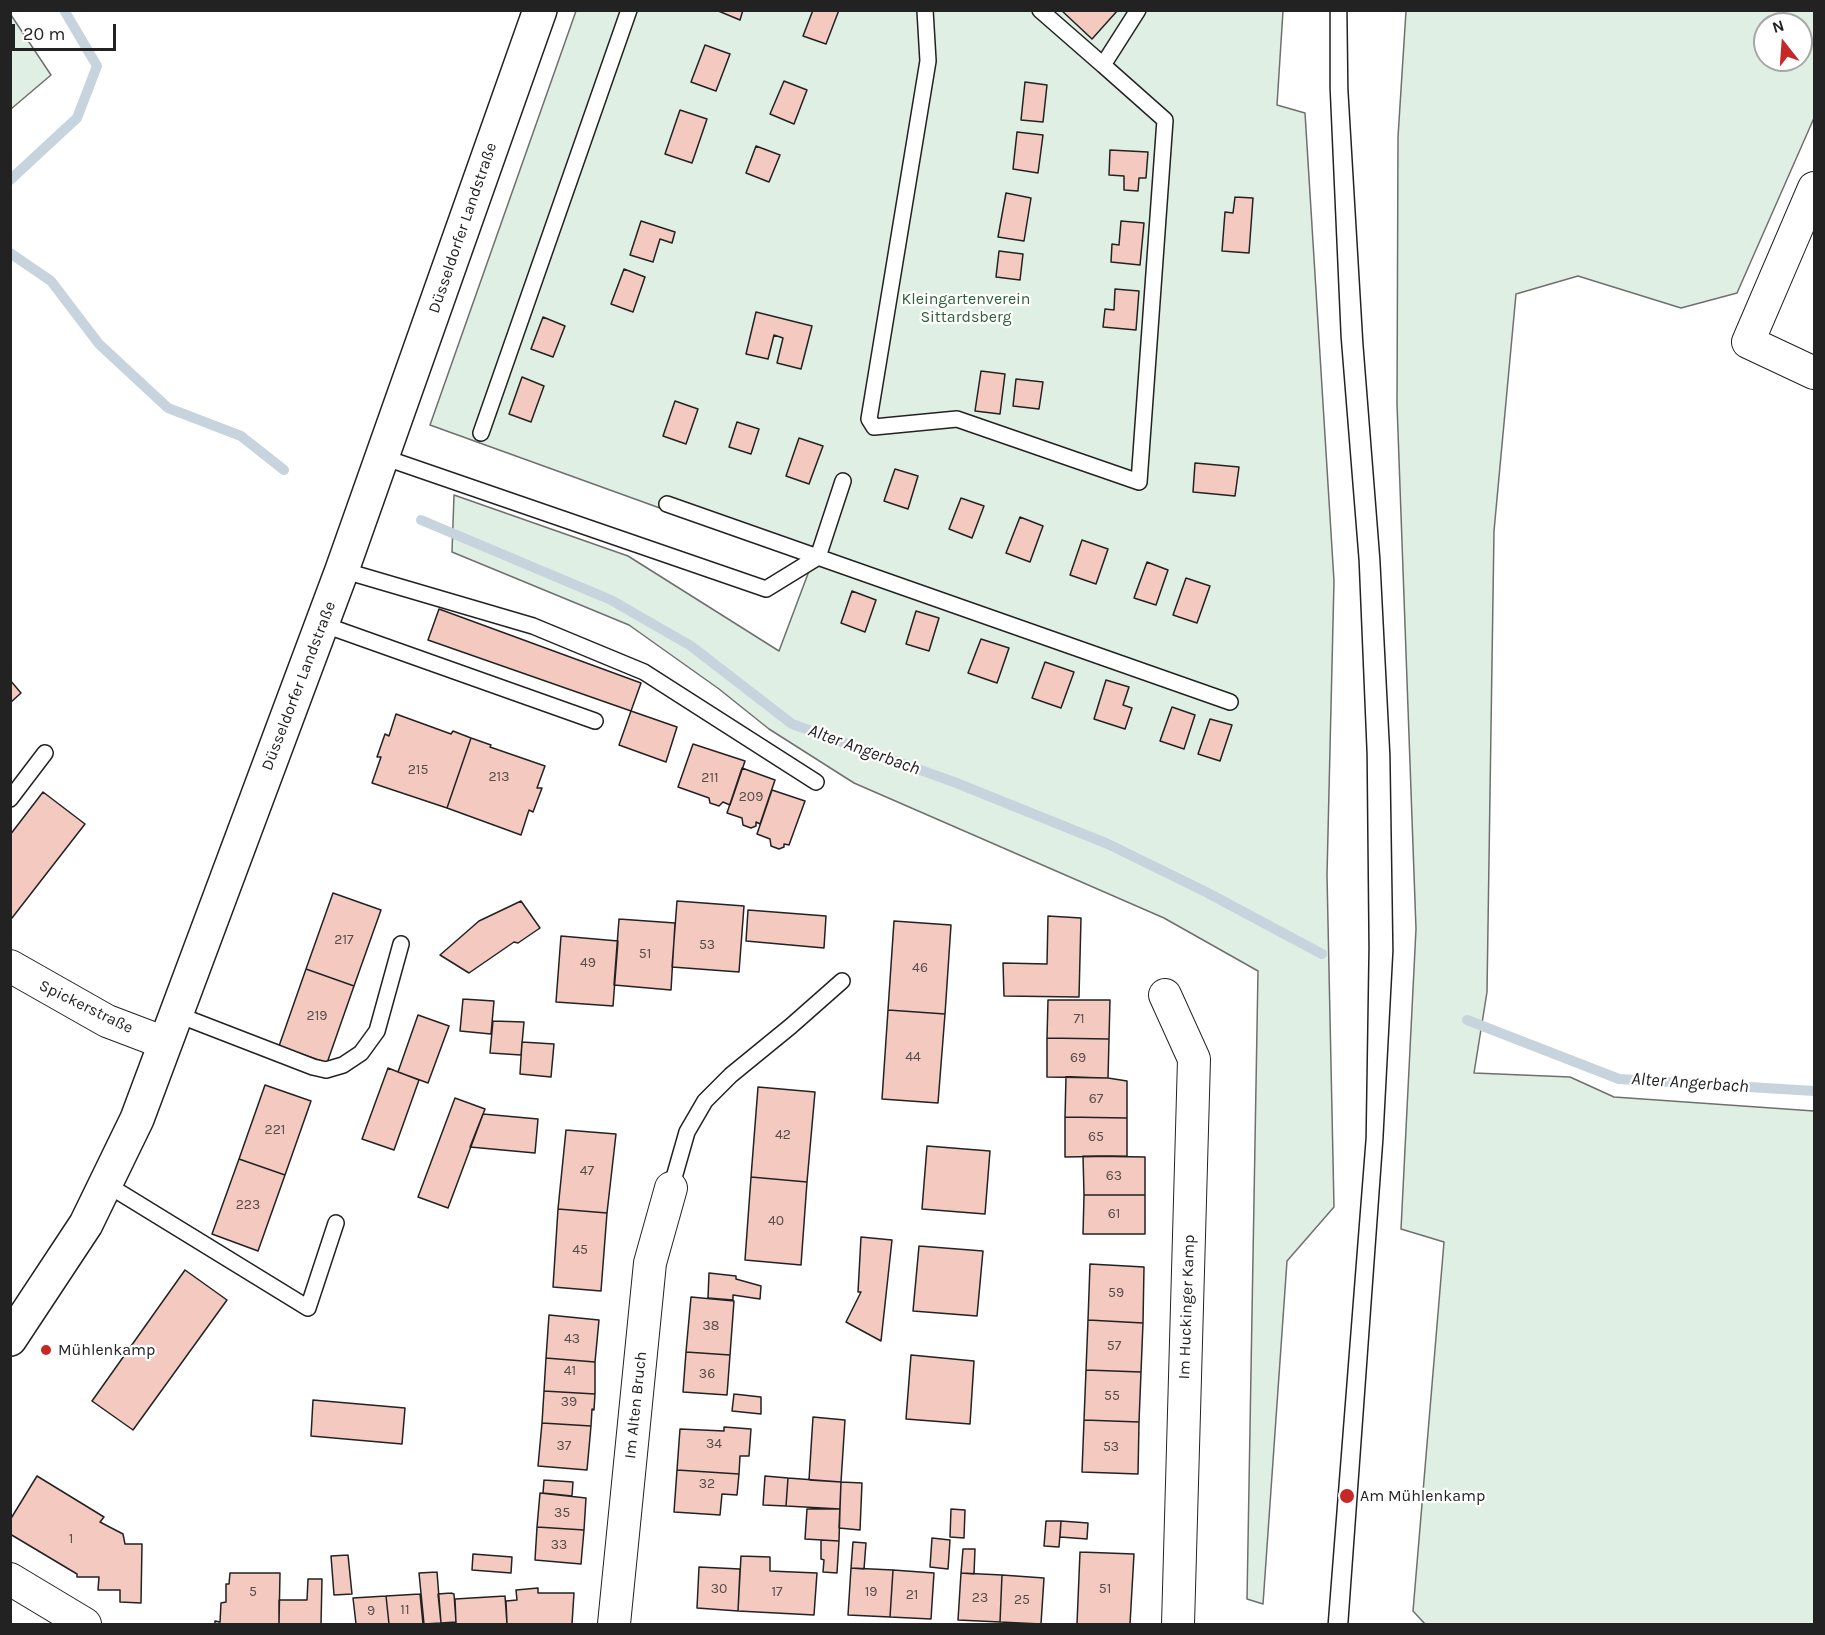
<!DOCTYPE html>
<meta charset="utf-8">
<style>
body{margin:0}
#map{position:relative;width:1825px;height:1635px;overflow:hidden;background:#fff;font-family:Karla,sans-serif}
canvas{display:block}
.frame{position:absolute;inset:0;border:12px solid #222;pointer-events:none}
.north{position:absolute;left:1753px;top:12px;width:60px;height:60px;box-sizing:border-box;background:#fff;border:2px solid #a7a7a7;border-radius:50%;rotate:343deg;font-size:16px;font-weight:700;line-height:24px;text-align:center;color:#222}
.north::after{content:'';display:block;margin:auto;width:21px;height:27px;background:#c62828;clip-path:polygon(50% 0,100% 100%,50% 72%,0 100%)}
.scale{position:absolute;left:12px;top:24px;width:104px;height:27px;box-sizing:border-box;border:3px solid #222;border-top:0;padding-left:8px;font-size:18px;line-height:21px;white-space:nowrap;color:#222;-webkit-text-stroke:4px #fff;paint-order:stroke}
</style>
<div id="map">
<canvas width="1825" height="1635"></canvas>
<div class="frame"></div>
<div class="north">N</div>
<div class="scale">20 m</div>
</div>
<script>
const context = document.querySelector('canvas').getContext('2d');
context.lineJoin = 'round';
function paint(path, color) { context.fillStyle = color; context.fill(path, 'evenodd'); }
const shape = rows => new Path2D(rows.map(r => 'M' + r).join(''));
function trace(path, color, width, dash) { context.strokeStyle = color; context.lineWidth = width; context.lineCap = dash ? 'butt' : 'round'; context.setLineDash(dash || []); context.stroke(path); }
function label(font, color, halo, rows, align = 'center') {
  context.font = font + ' Karla,sans-serif'; context.lineWidth = 4.5; context.setLineDash([]); context.textBaseline = 'middle'; context.strokeStyle = halo; context.fillStyle = color; for (const [text, x, y, turn = 0] of rows) {
    context.save(); context.translate(x, y); context.rotate((+turn || 0) * Math.PI / 180); context.textAlign = isNaN(turn) ? turn : align; if (halo) context.strokeText(text, 0, 0); context.fillText(text, 0, 0); context.restore();
  }
}
const green = shape([
 [576,11,1283,11,1277,105,1305,113,1334,581,1327,875,1334,1207,1287,1261,1263,1604,1247,1599,1258,971,1164,918,854,783,769,729,719,689,629,625,452,552,454,495,628,556,779,651,812,563,430,425,576,11],
 [1406,11,1814,11,1814,118,1737,293,1681,308,1578,276,1516,294,1494,531,1487,992,1474,1073,1570,1077,1614,1097,1814,1111,1814,1624,1425,1624,1413,1611,1444,1242,1401,1229,1416,929,1397,404,1398,137,1406,11],
 [1765,24,1801,24,1801,60,1765,60,1765,24],
 [11,15,51,75,11,109,10,109,11,15]
]);
const stream = shape([
 [10,180,77,118,97,66,64,10],
 [10,253,51,281,99,344,168,408,241,436,284,470],
 [421,520,611,600,691,646,792,724,954,782,1108,844,1206,892,1322,954],
 [1467,1020,1619,1079,1814,1091]
]);
const building = shape([
 [716,10,743,10,740,20,716,10],
 [813,10,839,10,826,44,803,36,813,10],
 [1061,10,1118,10,1092,39,1061,10],
 [705,45,730,54,716,91,691,82,705,45],
 [784,81,807,90,794,124,770,114,784,81],
 [1025,82,1047,85,1043,122,1021,120,1025,82],
 [680,110,707,119,692,163,665,154,680,110],
 [1017,132,1043,135,1038,173,1013,169,1017,132],
 [756,146,780,155,769,182,746,173,756,146],
 [1110,150,1148,152,1146,178,1139,178,1138,191,1124,190,1124,176,1109,175,1110,150],
 [1006,193,1031,198,1024,241,998,237,1006,193],
 [1235,197,1253,198,1249,253,1222,251,1225,212,1233,213,1235,197],
 [641,221,675,232,672,243,660,239,653,262,630,255,641,221],
 [1121,221,1144,223,1140,265,1111,262,1112,244,1119,245,1121,221],
 [999,251,1023,254,1020,280,996,277,999,251],
 [624,269,645,277,633,312,611,304,624,269],
 [1115,289,1139,291,1136,330,1103,327,1105,309,1114,310,1115,289],
 [756,312,812,326,801,369,777,363,783,338,774,335,768,359,746,354,756,312],
 [543,317,565,326,553,357,531,349,543,317],
 [981,371,1005,374,1000,414,975,411,981,371],
 [522,377,544,386,531,422,509,414,522,377],
 [1016,379,1043,382,1039,409,1013,406,1016,379],
 [675,401,698,409,686,444,663,436,675,401],
 [737,422,759,429,751,454,729,447,737,422],
 [799,438,823,446,809,484,786,476,799,438],
 [1195,463,1239,467,1235,496,1193,492,1195,463],
 [895,469,918,476,908,509,884,501,895,469],
 [961,498,984,506,972,538,949,529,961,498],
 [1020,517,1043,526,1030,562,1006,553,1020,517],
 [1082,540,1108,549,1096,584,1070,575,1082,540],
 [1147,562,1168,570,1156,605,1134,598,1147,562],
 [1186,578,1210,586,1197,623,1173,615,1186,578],
 [852,591,876,600,865,632,841,623,852,591],
 [439,609,641,683,631,711,428,640,439,609],
 [916,611,939,618,929,651,906,644,916,611],
 [981,639,1009,648,997,683,968,673,981,639],
 [1045,662,1074,672,1061,708,1032,698,1045,662],
 [10,680,21,693,10,703,10,680],
 [1106,680,1129,687,1123,705,1132,708,1125,729,1094,719,1106,680],
 [1172,707,1195,715,1184,749,1160,741,1172,707],
 [631,711,677,727,666,762,619,745,631,711],
 [396,714,451,734,453,731,471,738,447,808,372,783,381,757,377,757,385,734,389,736,396,714],
 [1210,719,1232,725,1220,761,1198,754,1210,719],
 [471,738,491,745,490,747,545,766,537,788,542,788,533,812,529,810,521,835,447,808,471,738],
 [693,744,745,761,730,805,723,802,719,806,710,803,709,798,678,787,693,744],
 [742,768,775,780,760,824,756,822,756,826,751,828,743,825,742,818,727,813,742,768],
 [772,790,805,801,789,845,784,844,784,847,779,849,771,846,770,839,757,834,772,790],
 [43,792,85,824,12,918,10,917,10,835,43,792],
 [333,893,381,910,354,986,306,969,333,893],
 [521,901,540,928,518,943,514,942,469,973,440,955,479,921,521,901],
 [677,901,744,906,739,972,672,967,677,901],
 [748,910,826,916,824,948,746,941,748,910],
 [1048,916,1081,918,1079,997,1004,996,1003,963,1047,964,1048,916],
 [619,919,675,923,671,990,614,985,619,919],
 [894,921,951,925,945,1014,888,1010,894,921],
 [561,936,618,941,613,1006,556,1002,561,936],
 [306,969,354,986,327,1063,279,1046,306,969],
 [463,999,494,1001,491,1034,460,1031,463,999],
 [1048,1000,1110,1000,1109,1039,1047,1038,1048,1000],
 [888,1010,945,1014,938,1103,882,1099,888,1010],
 [418,1015,449,1026,428,1083,398,1072,418,1015],
 [493,1021,524,1022,521,1055,490,1053,493,1021],
 [1047,1038,1109,1039,1108,1078,1047,1077,1047,1038],
 [522,1042,554,1044,551,1077,520,1074,522,1042],
 [388,1068,419,1080,394,1150,362,1139,388,1068],
 [1066,1077,1108,1078,1127,1081,1127,1118,1065,1117,1066,1077],
 [265,1085,311,1101,285,1175,239,1159,265,1085],
 [758,1087,815,1092,807,1182,751,1177,758,1087],
 [455,1098,485,1109,448,1208,418,1197,455,1098],
 [483,1114,538,1119,535,1153,470,1147,483,1114],
 [1065,1117,1127,1118,1127,1156,1065,1157,1065,1117],
 [566,1130,616,1134,607,1213,558,1209,566,1130],
 [927,1146,990,1151,985,1214,922,1209,927,1146],
 [1083,1156,1145,1157,1145,1195,1084,1195,1083,1156],
 [239,1159,285,1175,258,1251,212,1234,239,1159],
 [751,1177,807,1182,801,1265,745,1260,751,1177],
 [1084,1195,1145,1195,1145,1234,1083,1234,1084,1195],
 [558,1209,607,1213,601,1291,553,1287,558,1209],
 [861,1237,892,1240,881,1341,846,1322,861,1292,858,1292,861,1237],
 [919,1246,983,1251,977,1316,913,1311,919,1246],
 [1090,1264,1144,1267,1143,1323,1088,1320,1090,1264],
 [185,1270,227,1300,133,1430,92,1401,185,1270],
 [709,1273,736,1276,736,1279,761,1286,760,1299,733,1295,733,1300,708,1298,709,1273],
 [691,1297,734,1301,730,1355,686,1352,691,1297],
 [549,1315,599,1320,595,1362,546,1358,549,1315],
 [1088,1320,1143,1323,1141,1372,1086,1370,1088,1320],
 [686,1352,730,1355,727,1395,683,1392,686,1352],
 [911,1355,974,1361,970,1424,906,1419,911,1355],
 [546,1358,595,1362,595,1394,544,1391,546,1358],
 [1086,1370,1141,1372,1139,1422,1084,1420,1086,1370],
 [544,1391,595,1394,594,1410,592,1409,591,1426,542,1423,544,1391],
 [734,1394,761,1397,761,1414,732,1411,734,1394],
 [313,1400,405,1408,402,1444,311,1436,313,1400],
 [813,1417,845,1420,841,1482,809,1480,813,1417],
 [1084,1420,1139,1422,1138,1474,1082,1472,1084,1420],
 [542,1423,591,1426,587,1470,538,1466,542,1423],
 [724,1427,751,1429,749,1456,740,1456,739,1474,677,1470,680,1429,724,1431,724,1427],
 [677,1470,739,1474,737,1495,722,1494,720,1515,674,1512,677,1470],
 [37,1476,104,1517,100,1522,123,1534,125,1544,142,1544,141,1603,120,1602,120,1590,98,1590,99,1577,77,1577,77,1574,10,1534,10,1520,37,1476],
 [765,1476,788,1478,786,1506,763,1505,765,1476],
 [788,1478,841,1482,840,1509,786,1506,788,1478],
 [544,1480,573,1482,572,1496,543,1493,544,1480],
 [841,1482,862,1483,860,1530,839,1528,841,1482],
 [540,1493,586,1498,584,1530,537,1527,540,1493],
 [807,1509,840,1509,839,1541,805,1539,807,1509],
 [951,1509,965,1510,964,1538,950,1537,951,1509],
 [1046,1521,1061,1521,1059,1547,1044,1546,1046,1521],
 [1061,1521,1088,1523,1087,1539,1060,1537,1061,1521],
 [537,1527,584,1530,581,1564,535,1560,537,1527],
 [932,1538,950,1540,948,1569,930,1567,932,1538],
 [821,1540,839,1541,837,1573,823,1572,824,1560,821,1559,821,1540],
 [853,1542,866,1543,864,1569,851,1568,853,1542],
 [963,1549,975,1549,974,1574,961,1573,963,1549],
 [1080,1552,1134,1554,1130,1624,1077,1624,1080,1552],
 [473,1554,512,1557,511,1573,472,1570,473,1554],
 [348,1555,352,1594,334,1595,331,1556,348,1555],
 [741,1556,770,1557,770,1571,817,1573,814,1615,738,1611,741,1556],
 [699,1567,740,1569,738,1611,697,1608,699,1567],
 [851,1568,893,1570,890,1617,848,1615,851,1568],
 [893,1570,934,1573,931,1619,890,1617,893,1570],
 [437,1572,441,1623,424,1624,419,1573,437,1572],
 [230,1573,280,1573,279,1624,215,1624,215,1621,220,1622,221,1603,226,1602,226,1584,229,1584,230,1573],
 [961,1573,1002,1575,1000,1622,958,1620,961,1573],
 [1002,1575,1044,1578,1041,1624,1000,1622,1002,1575],
 [308,1579,322,1579,321,1624,279,1624,279,1600,307,1600,308,1579],
 [538,1588,538,1593,574,1593,572,1624,507,1624,506,1601,517,1600,516,1590,538,1588],
 [451,1593,454,1594,456,1622,441,1623,438,1594,451,1593],
 [420,1594,423,1624,389,1624,386,1596,420,1594],
 [386,1596,389,1624,356,1624,353,1598,386,1596],
 [505,1596,507,1624,456,1624,455,1599,505,1596]
]);
const lane = shape([
 [925,10,928,61,869,419,874,427,957,419,1139,482,1165,120,1103,65,1138,10],
 [1040,10,1103,65],
 [481,433,629,10],
 [383,457,766,589,818,557,843,481],
 [667,504,1230,702],
 [342,570,533,626,644,672,816,782],
 [322,624,595,721],
 [10,799,45,753],
 [176,1014,313,1067,326,1070,343,1065,361,1053,377,1031,401,944],
 [106,1184,308,1308,336,1223],
 [671,1188,687,1132,705,1101,731,1075,791,1026,842,981]
]);
const street = shape([
 [1814,188,1748,342,1814,373],
 [10,966,107,1021,165,1043],
 [1165,995,1194,1059,1178,1624],
 [10,1579,85,1624],
 [614,1624,650,1263,671,1188]
]);
const secondary = shape([
 [10,1339,86,1224,137,1119,342,570,540,10]
]);
const tram = shape([
 [1347,10,1348,89,1363,343,1380,559,1390,755,1393,951,1383,1140,1348,1624],
 [1328,1624,1366,1138,1369,948,1367,754,1359,561,1341,337,1330,88,1330,10]
]);
const markers = [
 [46,1350,6,"#c62828"],
 [1347,1496,8,"#c62828"]
];
const numberNames = [
 ["215",418,770],
 ["213",499,777],
 ["211",710,778],
 ["209",751,797],
 ["217",344,940],
 ["53",707,945],
 ["51",645,954],
 ["49",588,963],
 ["46",920,968],
 ["219",317,1016],
 ["71",1079,1019],
 ["44",913,1057],
 ["69",1078,1058],
 ["67",1096,1099],
 ["221",275,1130],
 ["42",783,1135],
 ["65",1096,1137],
 ["47",587,1171],
 ["63",1114,1176],
 ["223",248,1205],
 ["61",1114,1214],
 ["40",776,1221],
 ["45",580,1250],
 ["59",1116,1293],
 ["38",711,1326],
 ["43",572,1339],
 ["57",1114,1346],
 ["41",570,1371],
 ["36",707,1374],
 ["55",1112,1396],
 ["39",569,1402],
 ["34",714,1444],
 ["37",564,1446],
 ["53",1111,1447],
 ["32",707,1484],
 ["35",562,1513],
 ["1",71,1539],
 ["33",559,1545],
 ["30",719,1589],
 ["51",1105,1589],
 ["5",253,1592],
 ["17",777,1592],
 ["19",871,1592],
 ["21",912,1595],
 ["23",980,1598],
 ["25",1022,1600],
 ["11",405,1610],
 ["9",371,1611]
];
const streetNames = [
 ["Düsseldorfer Landstraße",463,228,-71],
 ["Düsseldorfer Landstraße",299,686,-69],
 ["Spickerstraße",86,1007,26],
 ["Im Huckinger Kamp",1187,1307,-88],
 ["Im Alten Bruch",636,1405,-84]
];
const parkNames = [
 ["Kleingartenverein",966,299],
 ["Sittardsberg",966,317]
];
const poiNames = [
 ["Mühlenkamp",58,1350],
 ["Am Mühlenkamp",1360,1496]
];
const waterNames = [
 ["Alter Angerbach",864,750,20],
 ["Alter Angerbach",1690,1083,4]
];
paint(green, '#e0efe3');
trace(green, '#6f6f6f', 1.5);
trace(stream, '#c7d3dd', 10);
paint(building, '#f3c9c0');
trace(building, '#222', 1.5);
trace(lane, '#222', 18);
trace(street, '#222', 34);
trace(secondary, '#222', 36);
trace(lane, '#fff', 15);
trace(street, '#fff', 32);
trace(secondary, '#fff', 33);
trace(tram, '#222', 1.5);
for (const [x, y, r, color] of markers) { const dot = new Path2D(); dot.arc(x, y, r, 0, 2 * Math.PI); context.fillStyle = color; context.fill(dot); trace(dot, '#fff', 2); }
label('14px', '#564c4a', null, numberNames);
label('16px', '#222', '#fff', streetNames);
label('16px', '#2f5e38', '#fff', parkNames);
label('16px', '#222', '#fff', poiNames, 'left');
label('italic 18px', '#222', '#fff', waterNames);
</script>
